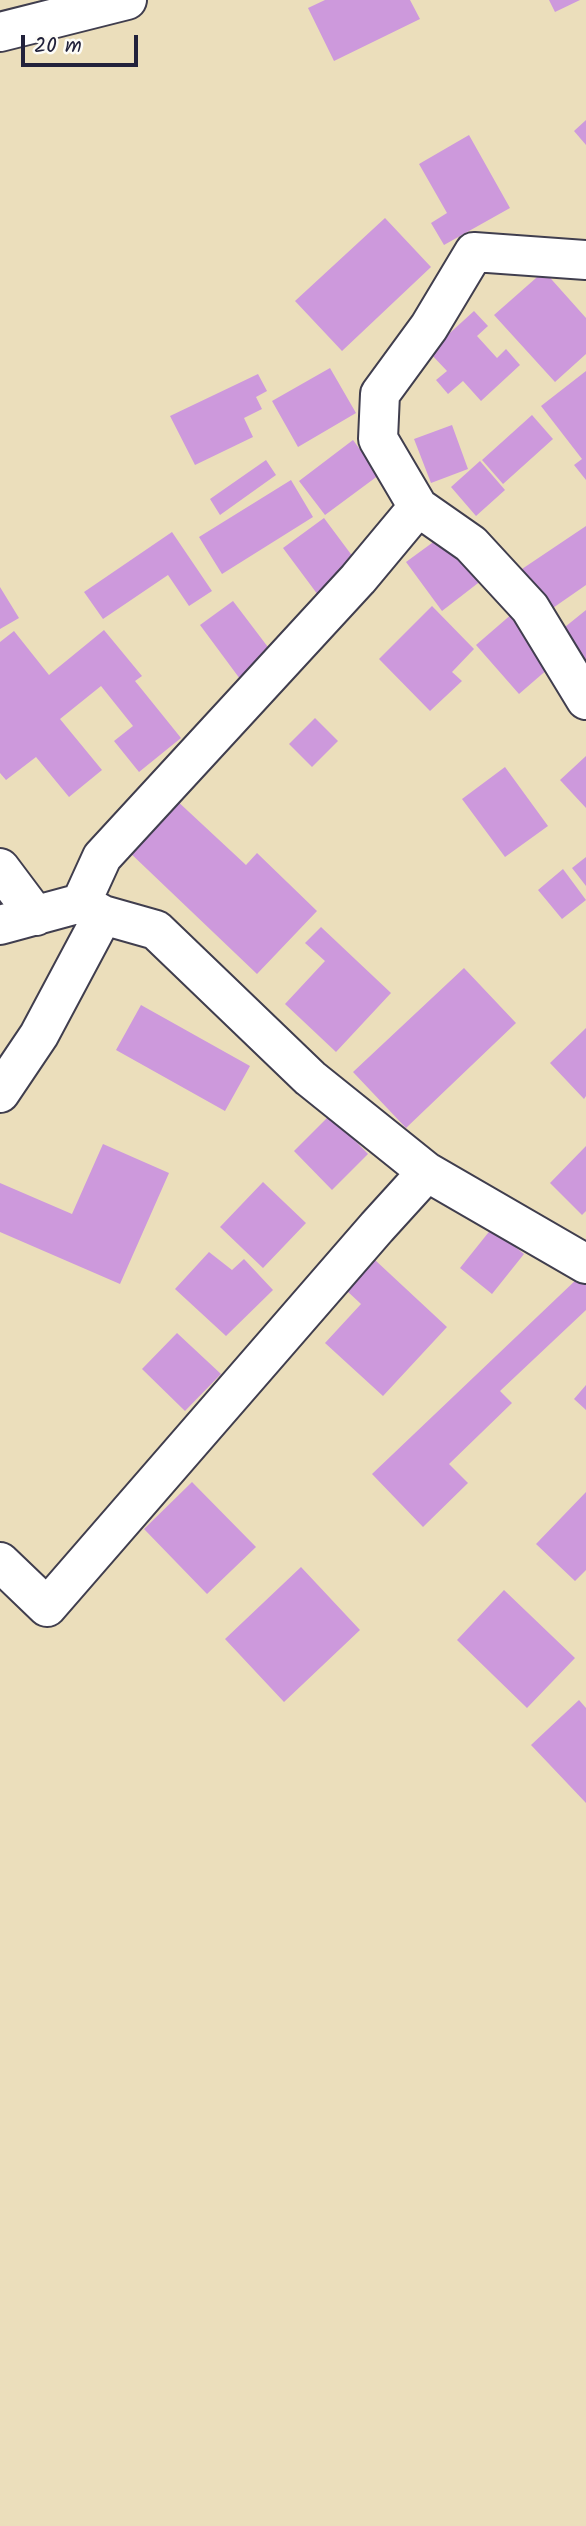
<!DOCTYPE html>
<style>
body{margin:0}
#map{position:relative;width:586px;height:2526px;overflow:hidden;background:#ebdebb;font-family:Kalam,sans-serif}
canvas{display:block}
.scale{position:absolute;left:21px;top:35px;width:117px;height:32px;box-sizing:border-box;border:4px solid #22223b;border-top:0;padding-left:9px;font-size:21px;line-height:24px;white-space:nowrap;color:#22223b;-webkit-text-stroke:5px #fdfcf7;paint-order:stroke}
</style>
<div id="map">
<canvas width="586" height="2526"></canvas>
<div class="scale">20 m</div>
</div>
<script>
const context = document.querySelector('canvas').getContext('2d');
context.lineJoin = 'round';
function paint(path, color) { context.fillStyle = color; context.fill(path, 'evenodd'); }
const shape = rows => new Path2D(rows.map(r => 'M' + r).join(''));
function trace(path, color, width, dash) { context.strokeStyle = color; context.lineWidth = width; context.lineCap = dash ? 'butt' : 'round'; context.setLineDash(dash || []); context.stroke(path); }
const building = shape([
 [325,0,410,0,420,19,334,61,308,8],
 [549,0,580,0,555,12],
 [586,120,586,145,574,131],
 [469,135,510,208,444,245,431,223,447,213,419,164],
 [385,218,431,267,342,351,295,301],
 [544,271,586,318,586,354,555,382,494,315],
 [474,311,488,326,477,336,497,358,506,349,520,365,481,401,463,381,448,394,436,380,447,371,429,352],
 [330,368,356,413,298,447,272,401],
 [586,371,586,480,574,465,582,459,541,406],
 [258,374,267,391,256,397,262,409,244,418,253,437,195,465,170,416],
 [532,415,553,439,503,484,482,460],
 [452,425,468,469,431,483,414,439],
 [353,440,379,475,325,515,299,481],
 [266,460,276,475,220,515,210,499],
 [480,461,505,490,476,516,451,487],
 [291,480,313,517,222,574,199,537],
 [324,518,359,565,318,595,283,548],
 [586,526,586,585,550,610,522,569],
 [172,532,212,591,189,606,168,575,103,619,84,592],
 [447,532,482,580,442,611,406,562],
 [0,587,19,618,0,629],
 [233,601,277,659,243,683,200,625],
 [432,606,474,649,452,672,462,681,430,711,379,659],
 [586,610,586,674,555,635],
 [513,613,556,662,519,694,476,645],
 [104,630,142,676,135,681,181,738,139,772,114,741,133,726,101,686,60,719,102,770,69,797,36,757,6,780,0,773,0,642,14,631,49,675],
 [315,718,338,741,312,767,289,744],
 [586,756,586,808,560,780],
 [505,767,548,826,505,857,462,799],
 [174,798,246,865,257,853,317,911,257,974,126,849],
 [586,857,586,886,572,868],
 [563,869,586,900,562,919,538,890],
 [321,927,391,993,336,1052,285,1004,325,961,305,943],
 [464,968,516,1023,406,1128,353,1072],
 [141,1005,250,1066,225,1111,116,1050],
 [586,1028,586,1096,584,1099,550,1063],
 [330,1115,368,1154,332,1190,294,1151],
 [103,1144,169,1173,120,1284,0,1232,0,1183,72,1214],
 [586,1146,586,1211,582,1215,550,1183],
 [263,1182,306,1223,263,1268,220,1227],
 [492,1228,524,1254,492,1294,460,1268],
 [209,1252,232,1270,244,1259,273,1290,226,1336,175,1289],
 [375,1260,447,1327,383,1396,325,1343,361,1304,347,1291],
 [579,1277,586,1284,586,1310,500,1391,512,1403,449,1464,468,1483,423,1527,372,1474],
 [177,1333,221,1374,185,1411,142,1369],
 [586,1385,586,1410,574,1399],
 [192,1482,256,1547,207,1594,144,1529],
 [586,1492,586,1570,575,1581,536,1544],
 [301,1567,360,1630,284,1702,225,1639],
 [504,1590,575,1658,527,1708,457,1640],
 [579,1700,586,1708,586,1803,531,1745]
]);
const minor = shape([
 [0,32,127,0],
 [418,507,471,544,530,608,586,700],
 [0,868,36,916],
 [81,903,102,857,358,579,418,507,378,439,380,394,429,327,474,252,586,260],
 [0,925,81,903,103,915,156,930,310,1078,427,1172,586,1264],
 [0,1093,39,1035,103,915],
 [0,1562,47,1607,377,1227,427,1172]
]);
paint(building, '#cd99dc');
trace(minor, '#403e4e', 42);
trace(minor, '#fff', 38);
</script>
